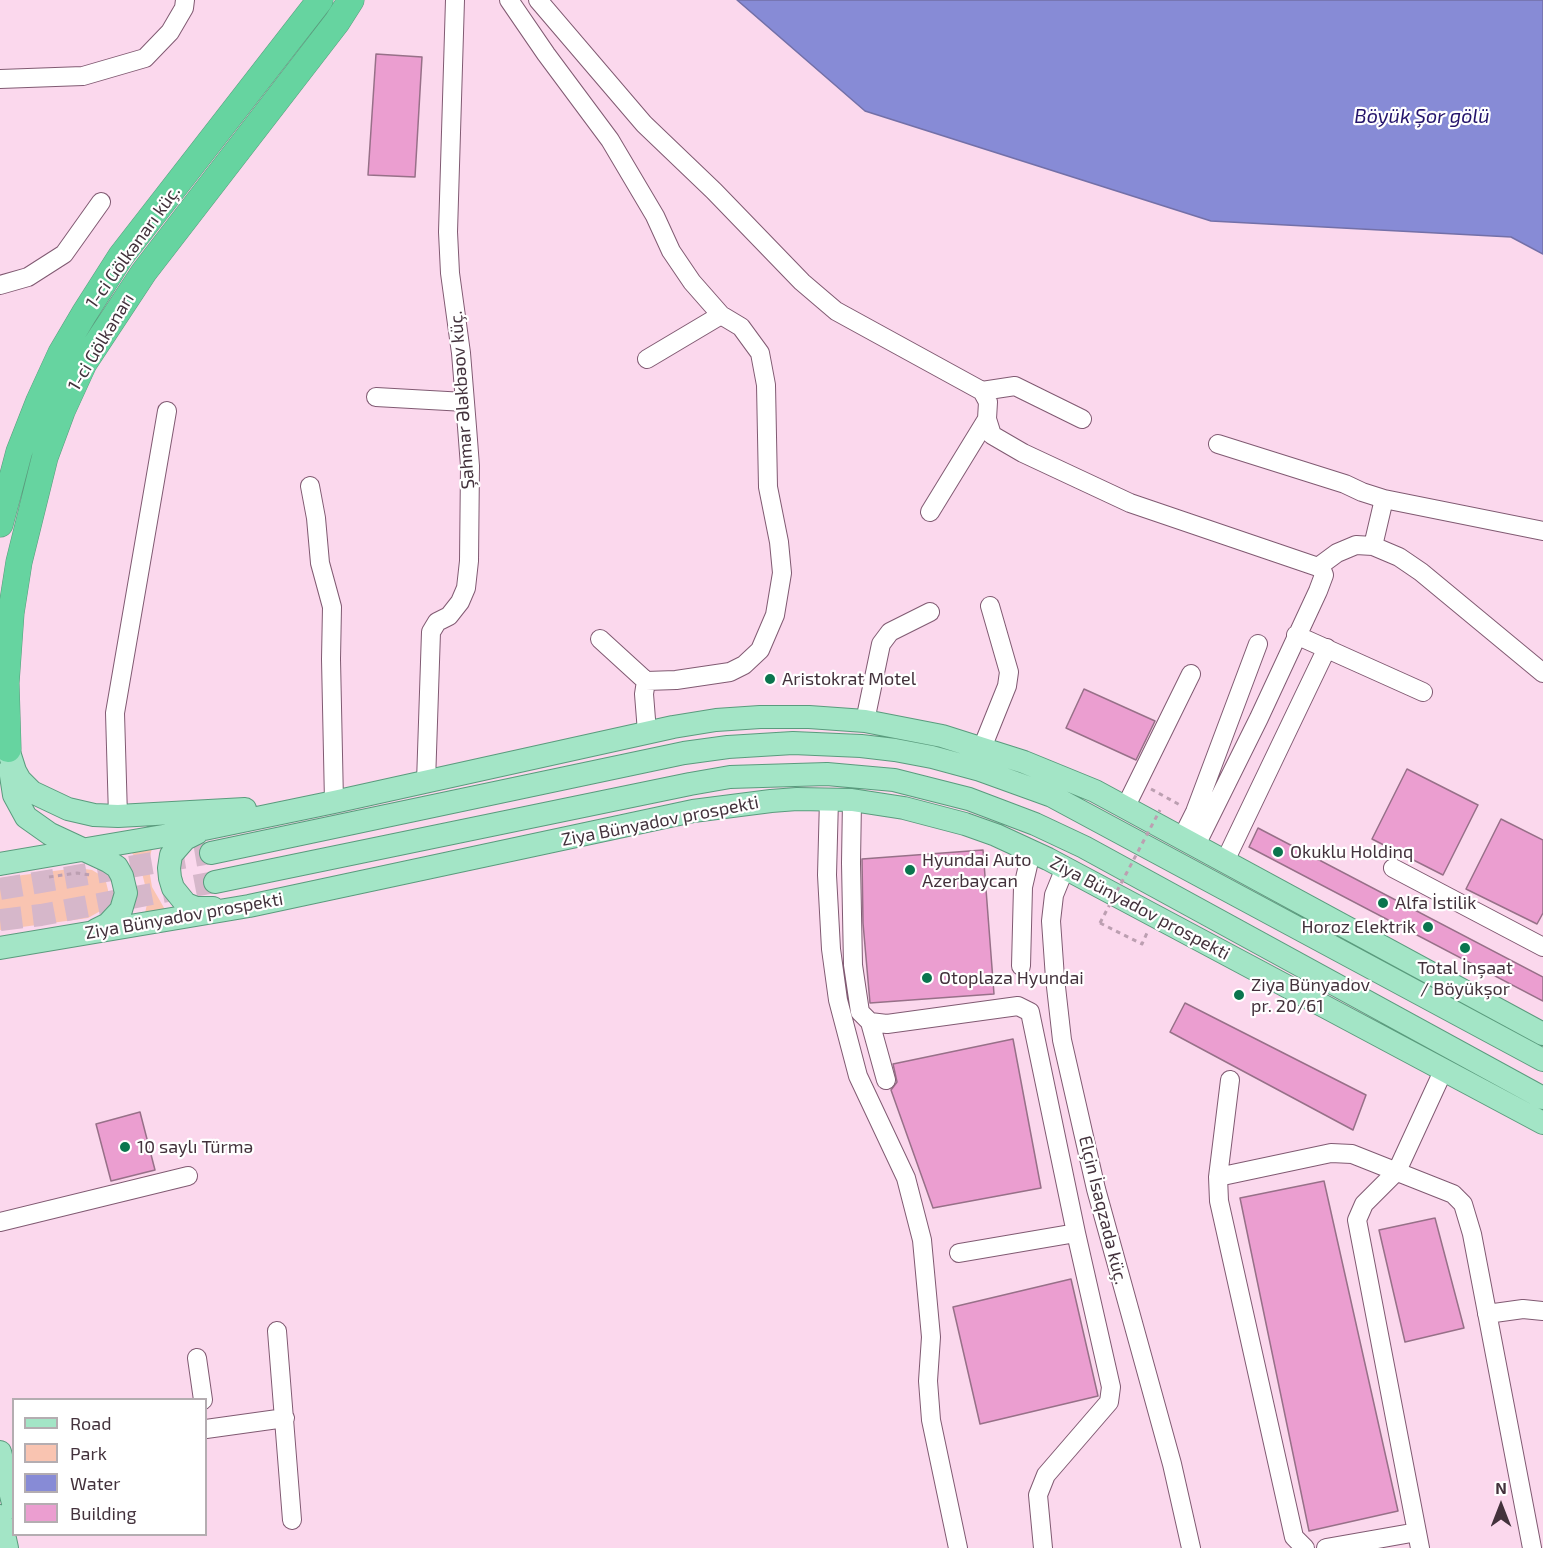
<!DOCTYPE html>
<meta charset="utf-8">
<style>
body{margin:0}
#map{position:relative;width:1543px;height:1548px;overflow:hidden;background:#fbd8ed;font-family:"Exo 2",sans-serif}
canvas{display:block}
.legend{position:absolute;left:12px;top:1398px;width:195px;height:138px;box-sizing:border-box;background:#fff;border:2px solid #b4adb1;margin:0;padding:8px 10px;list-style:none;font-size:18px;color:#43323c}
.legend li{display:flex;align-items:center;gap:12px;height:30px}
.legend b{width:30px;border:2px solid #b4adb1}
.north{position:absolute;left:1471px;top:1476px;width:60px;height:60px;-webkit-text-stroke:4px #fff;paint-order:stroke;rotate:0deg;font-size:16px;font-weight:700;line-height:24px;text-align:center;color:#43323c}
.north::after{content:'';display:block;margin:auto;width:21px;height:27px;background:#43323c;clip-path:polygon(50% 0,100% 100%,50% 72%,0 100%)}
</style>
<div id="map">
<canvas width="1543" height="1548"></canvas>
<ul class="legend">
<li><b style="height:8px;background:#a3e5c6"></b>Road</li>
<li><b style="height:16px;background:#f9c4b1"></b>Park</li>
<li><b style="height:16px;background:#878bd6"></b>Water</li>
<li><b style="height:16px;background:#eb9ed0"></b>Building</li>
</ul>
<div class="north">N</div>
</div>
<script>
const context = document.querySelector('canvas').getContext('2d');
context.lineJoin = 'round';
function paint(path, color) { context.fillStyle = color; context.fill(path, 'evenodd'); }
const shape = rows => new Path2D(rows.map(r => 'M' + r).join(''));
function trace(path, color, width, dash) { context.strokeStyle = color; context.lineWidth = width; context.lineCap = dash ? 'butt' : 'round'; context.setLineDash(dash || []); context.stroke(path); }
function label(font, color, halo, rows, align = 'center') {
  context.font = font + ' "Exo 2",sans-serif'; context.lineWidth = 4.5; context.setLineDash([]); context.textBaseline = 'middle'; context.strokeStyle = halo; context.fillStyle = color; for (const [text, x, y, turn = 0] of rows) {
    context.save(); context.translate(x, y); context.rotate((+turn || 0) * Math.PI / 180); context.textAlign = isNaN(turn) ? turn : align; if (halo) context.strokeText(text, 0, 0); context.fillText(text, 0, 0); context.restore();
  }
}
const green = shape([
 [152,848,150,857,150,875,152,887,167,913,144,918,147,904,146,889,139,861,131,852],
 [77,868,92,870,102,876,106,882,109,894,102,910,88,918,0,930,0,878]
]);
const water = shape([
 [737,0,1543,0,1543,254,1511,237,1211,221,865,111,737,0]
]);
const building = shape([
 [376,54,422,57,415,177,368,175,376,54],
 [1084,689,1155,721,1136,760,1066,728,1084,689],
 [1407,769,1478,805,1443,875,1372,839,1407,769],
 [1501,819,1543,840,1543,913,1537,924,1466,889,1501,819],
 [1258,828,1543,977,1543,1001,1249,847,1258,828],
 [983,850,994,994,870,1003,863,923,862,859,983,850],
 [1185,1003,1366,1095,1353,1130,1170,1032,1185,1003],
 [1013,1039,1041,1188,933,1208,891,1090,897,1082,893,1064,1013,1039],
 [140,1112,155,1170,111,1181,96,1124,140,1112],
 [1324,1181,1398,1511,1309,1531,1240,1198,1324,1181],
 [1435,1218,1464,1328,1405,1342,1379,1230,1435,1218],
 [1071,1279,1098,1396,980,1424,953,1307,1071,1279]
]);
const majorTunnel = shape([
 [0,889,211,853],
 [0,920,41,915,215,882]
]);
const path = shape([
 [1151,789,1180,805],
 [49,877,77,873,90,875],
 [1100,923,1142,944,1147,933]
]);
const minor = shape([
 [509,0,546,54,610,140,655,216,671,251,692,282,721,315,741,327,760,353,766,385,768,487,779,542,782,573,775,615,760,650,744,665,730,672,676,680,646,681,644,694,647,732],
 [538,0,644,124,714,191,802,282,836,311,982,391,988,402,987,419,992,435,1023,453,1130,503,1318,567,1322,570,1324,575,1318,591,1259,718,1196,845],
 [0,79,83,76,145,58,170,32,184,8,185,0],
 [0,285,28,277,64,254,101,202],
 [647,359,721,315],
 [982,391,1015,386,1082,419],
 [376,397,465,402],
 [1218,444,1345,484,1362,492,1384,499],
 [310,486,316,518,320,563,332,607,331,659,334,802],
 [930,512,987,419],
 [1373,546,1384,499,1543,531],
 [1318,567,1337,553,1356,545,1373,546,1399,557,1421,572,1543,673],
 [1296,635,1423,692],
 [600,639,646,681],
 [865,721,881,644,890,632,930,612],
 [982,748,1007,686,1009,672,990,606],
 [426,782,431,632,437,622,449,616,460,602,466,588,469,561,470,466,467,427,461,353,450,273,448,232,455,0],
 [829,799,827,875,831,949,838,1000,858,1076,906,1178,922,1240,931,1337,928,1381,931,1420,958,1548],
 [852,800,851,863,853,965,860,1012,870,1022,887,1024,1018,1006,1030,1012,1076,1233,1111,1387,1109,1402,1046,1475,1038,1495,1043,1548],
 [1125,808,1191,674],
 [118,816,115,713,167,411],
 [1182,838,1195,812,1258,644],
 [1225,861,1327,648],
 [1065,868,1054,895,1051,921,1055,978,1062,1040,1096,1189,1172,1464,1191,1548],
 [1393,868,1543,947],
 [1021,966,1023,887,1029,861,1035,853],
 [870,1022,886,1080],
 [1230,1080,1218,1177,1219,1201,1294,1537,1305,1548],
 [1218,1177,1331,1153,1352,1154,1453,1194,1463,1204,1472,1234,1532,1548],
 [0,1222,188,1176],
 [959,1253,1076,1233],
 [1487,1314,1523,1309,1543,1311],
 [277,1331,292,1520],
 [197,1358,203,1400],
 [206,1429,285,1418],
 [1326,1548,1417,1532],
 [1420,1548,1357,1220,1364,1204,1397,1171,1444,1069]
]);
const major = shape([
 [8,749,15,771,20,780,32,792,68,809,94,815,118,816,245,809],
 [10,769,14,795,26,817,50,834,108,861,117,867,122,876,126,893,121,910,108,924,96,930],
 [197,833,185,839,171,855,169,868,170,878,173,888,186,904,196,908,213,908],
 [211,853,684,753,728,747,793,743,861,746,895,750,932,757,980,770,1052,796,1543,1060],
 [0,864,204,829,334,802,673,727,716,720,760,717,809,717,865,721,942,736,1024,762,1095,791,1543,1034],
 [215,882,690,784,730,777,827,774,894,780,969,799,1035,824,1084,847,1543,1098],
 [0,948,249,906,693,811,771,801,797,799,852,800,904,808,965,824,996,835,1048,859,1543,1123],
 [0,1452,14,1507],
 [0,1516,7,1548]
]);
const highway = shape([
 [0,524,19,452,39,401,61,353,84,314,121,256,320,0],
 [8,749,6,683,11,613,19,562,45,457,62,411,84,363,144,272,337,22,351,0]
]);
const pathBridge = shape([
 [1100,923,1160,810]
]);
const markers = [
 [770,679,6,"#0a754e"],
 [1278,852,6,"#0a754e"],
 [910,870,6,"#0a754e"],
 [1383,903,6,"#0a754e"],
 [1428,927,6,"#0a754e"],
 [1465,948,6,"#0a754e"],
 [927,978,6,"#0a754e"],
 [1239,995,6,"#0a754e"],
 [125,1147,6,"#0a754e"]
];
const streetNames = [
 ["1-ci Gölkənarı küç.",133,247,-54],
 ["1-ci Gölkənarı",101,342,-59],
 ["Şahmar Ələkbəov küç.",462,400,-94],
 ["Ziya Bünyadov prospekti",660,821,-11],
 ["Ziya Bünyadov prospekti",1140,908,28],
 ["Ziya Bünyadov prospekti",184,916,-10],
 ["Elçin İsaqzadə küç.",1103,1210,76]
];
const poiNames = [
 ["Aristokrat Motel",782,679],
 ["Okuklu Holdinq",1290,852],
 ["Hyundai Auto",922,860],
 ["Azerbaycan",922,881],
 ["Alfa İstilik",1395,903],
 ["Horoz Elektrik",1416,927,"right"],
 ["Total İnşaat",1465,968,"center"],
 ["/ Böyükşor",1465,989,"center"],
 ["Otoplaza Hyundai",939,978],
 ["Ziya Bünyadov",1251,985],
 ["pr. 20/61",1251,1006],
 ["10 saylı Türmə",137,1147]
];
const waterNames = [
 ["Böyük Şor gölü",1422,116]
];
paint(green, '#f9c4b1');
paint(water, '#878bd6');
trace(water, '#7370a8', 1.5);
paint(building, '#eb9ed0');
trace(building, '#977088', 1.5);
trace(majorTunnel, '#d6b7ca', 22, [22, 11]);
trace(minor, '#805a72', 20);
trace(major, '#5a9b7d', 24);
trace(highway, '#5a9b7d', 27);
trace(path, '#bc9fb1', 3, [4.5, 4.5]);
trace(minor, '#fff', 18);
trace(major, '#a3e5c6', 22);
trace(highway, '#66d4a0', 26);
trace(pathBridge, '#bc9fb1', 3, [4.5, 4.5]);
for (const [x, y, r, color] of markers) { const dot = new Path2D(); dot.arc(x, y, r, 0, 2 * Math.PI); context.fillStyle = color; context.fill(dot); trace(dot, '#fff', 2); }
label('18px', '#43323c', '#fff', streetNames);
label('18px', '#43323c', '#fff', poiNames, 'left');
label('italic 20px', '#24146c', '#fff', waterNames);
</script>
